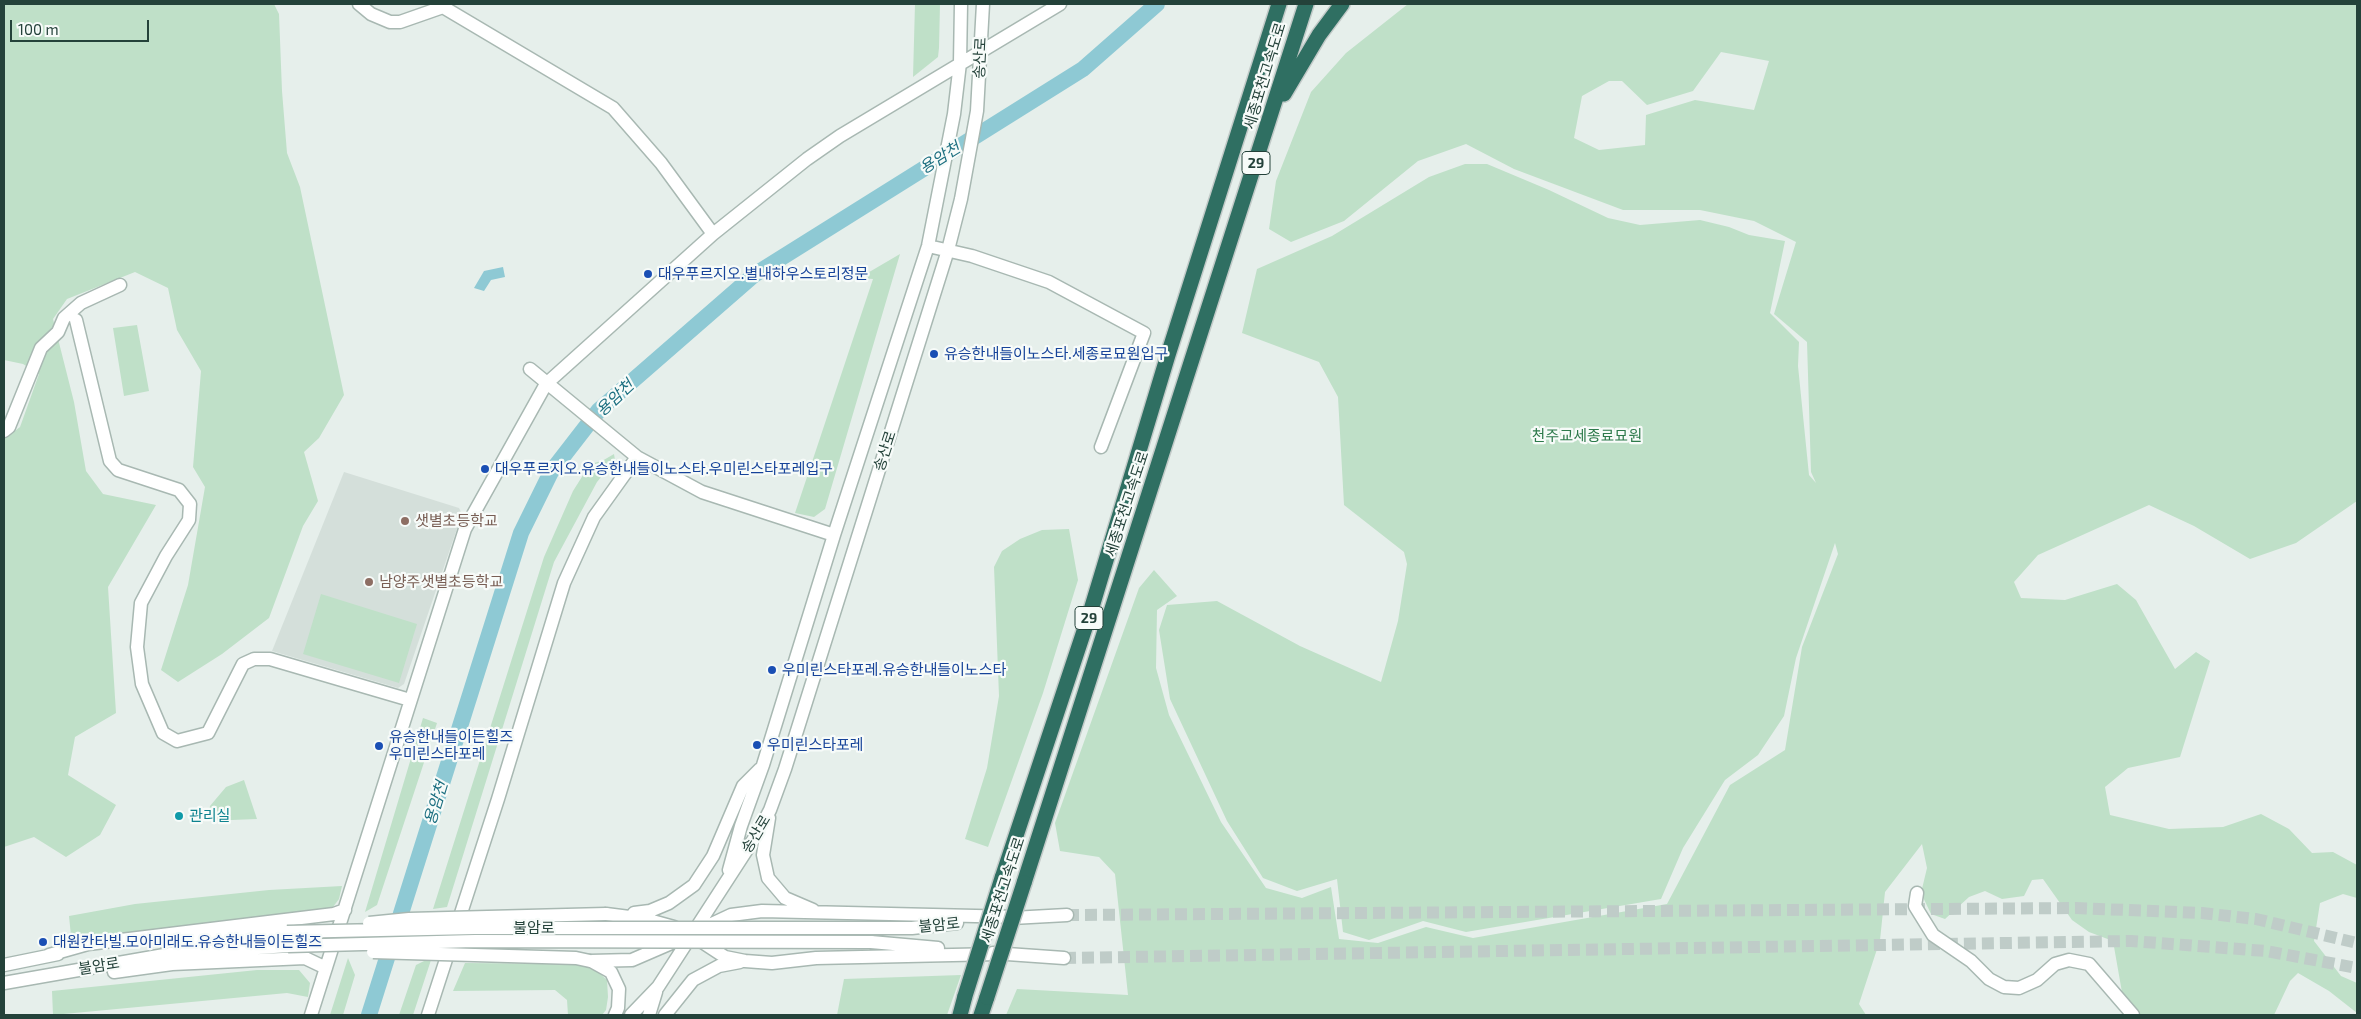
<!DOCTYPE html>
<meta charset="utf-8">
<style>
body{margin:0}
#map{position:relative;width:2361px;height:1019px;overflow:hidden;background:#e6efeb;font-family:"Exo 2",sans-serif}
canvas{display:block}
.frame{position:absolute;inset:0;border:5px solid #24423a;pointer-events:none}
.scale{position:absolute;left:10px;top:20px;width:139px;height:22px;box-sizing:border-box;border:2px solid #24423a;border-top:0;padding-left:6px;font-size:15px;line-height:18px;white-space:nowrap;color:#24423a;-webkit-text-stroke:4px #f7fbf9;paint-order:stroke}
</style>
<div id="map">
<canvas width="2361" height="1019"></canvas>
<div class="frame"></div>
<div class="scale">100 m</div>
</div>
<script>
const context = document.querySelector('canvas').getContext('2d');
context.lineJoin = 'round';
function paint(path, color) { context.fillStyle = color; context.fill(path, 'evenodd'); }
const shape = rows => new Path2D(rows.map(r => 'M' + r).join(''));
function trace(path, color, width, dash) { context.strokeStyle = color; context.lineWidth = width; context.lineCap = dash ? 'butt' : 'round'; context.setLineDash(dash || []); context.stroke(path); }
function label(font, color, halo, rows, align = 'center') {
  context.font = font + ' "Exo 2","Noto Sans KR",sans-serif'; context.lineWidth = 4.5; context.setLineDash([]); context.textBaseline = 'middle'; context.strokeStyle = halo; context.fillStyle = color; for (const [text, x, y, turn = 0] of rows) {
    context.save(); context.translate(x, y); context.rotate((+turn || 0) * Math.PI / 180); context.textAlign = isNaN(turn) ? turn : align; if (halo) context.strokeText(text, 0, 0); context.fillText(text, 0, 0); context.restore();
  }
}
const built = shape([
 [344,472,459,508,462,514,404,684,398,688,272,651]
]);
const green = shape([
 [4,4,274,4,279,14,282,91,287,153,300,187,344,395,319,438,304,452,318,501,303,526,269,618,222,654,178,682,161,670,188,585,205,487,193,467,201,371,177,330,168,288,135,272,67,299,53,319,74,402,86,471,103,494,156,505,108,587,116,713,75,737,68,775,116,805,100,835,66,857,34,837,4,847,4,439,20,427,39,374,23,364,4,360],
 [915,4,940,4,939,48,938,57,913,77],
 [1408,4,2357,4,2357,501,2296,543,2250,559,2194,526,2149,505,2038,555,2014,582,2021,598,2065,600,2117,584,2136,600,2175,669,2196,652,2210,661,2180,757,2128,768,2105,787,2110,815,2169,829,2223,827,2261,814,2289,829,2312,853,2333,852,2357,865,2357,898,2343,894,2320,903,2314,941,2341,976,2357,983,2357,1013,2329,991,2298,973,2290,981,2274,1015,2132,1015,2123,998,2113,941,2089,932,2072,920,2043,879,2032,880,2024,896,2002,899,1985,891,1969,897,1945,919,1931,914,1921,893,1927,868,1922,844,1885,892,1880,940,1859,1004,1866,1015,1006,1015,1017,989,1128,995,1115,874,1099,857,1060,851,1055,823,1139,588,1154,570,1177,596,1157,610,1156,668,1169,715,1221,822,1266,888,1302,898,1331,887,1339,939,1378,943,1426,927,1473,938,1667,904,1730,785,1785,750,1802,647,1838,554,1835,543,1796,658,1784,716,1758,755,1725,780,1683,848,1661,899,1466,932,1423,921,1369,940,1343,932,1337,879,1297,891,1263,878,1227,821,1170,699,1159,630,1167,605,1217,601,1300,646,1381,682,1398,621,1407,564,1404,552,1344,505,1338,397,1319,362,1242,333,1257,269,1332,236,1429,177,1465,164,1487,164,1549,190,1608,218,1640,225,1700,220,1729,227,1749,235,1785,241,1770,313,1799,342,1798,366,1809,475,1816,483,1811,472,1807,342,1774,314,1796,242,1754,221,1700,210,1623,210,1514,169,1466,144,1418,161,1344,221,1291,242,1269,229,1276,181,1311,92,1346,53],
 [1721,52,1769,61,1754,110,1695,100,1646,115,1645,145,1599,150,1574,138,1582,96,1609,81,1622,81,1647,105,1693,91],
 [900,254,825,509,814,517,795,513,873,279,859,278],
 [137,325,149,391,124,396,113,328],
 [614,454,615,460,597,482,554,562,447,907,433,909,544,557,573,491,590,464,602,461],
 [1069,529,1078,580,1043,693,988,847,965,839,987,768,999,696,994,567,1002,551,1020,539,1042,530],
 [321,594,417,624,399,683,303,654],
 [423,718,437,723,377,905,365,912],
 [244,780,257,819,207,821,210,806,226,787],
 [342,886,339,899,333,907,315,912,74,939,71,936,69,916,135,904,269,890],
 [348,958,355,975,343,1015,330,1015],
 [428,959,431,960,413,1015,399,1015,416,965],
 [465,963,585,964,597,971,607,980,608,997,606,1010,602,1015,568,1015,567,1000,555,990,453,991],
 [257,970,299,970,310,983,308,997,287,993,53,1015,52,991],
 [961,975,947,1015,837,1015,844,979]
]);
const water = shape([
 [503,267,505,277,491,280,484,291,474,288,484,271]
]);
const river = shape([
 [369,1015,521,533,551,472,599,410,754,275,1083,69,1157,4]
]);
const minorTunnel = shape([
 [1067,915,2076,908,2202,913,2256,919,2357,943],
 [1064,958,2131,941,2266,951,2357,968]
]);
const minor = shape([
 [359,4,371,14,390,22,400,22,443,7,613,108,661,163,713,234],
 [928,246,972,256,1049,282,1144,333,1101,447],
 [76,320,110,461,118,470,179,490,190,504,189,520,166,556,141,603,137,647,142,684,163,733,177,741,208,733,243,664,254,659,270,659,410,700],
 [530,369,637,457],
 [4,431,9,427,41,348,58,332,64,318,81,303,120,285],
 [769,818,763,855,768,878,785,898,813,910],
 [729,870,741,826,763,765,834,535,928,246,954,114,960,63,961,4],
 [1917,893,1915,906,1933,935,1971,961,1989,979,2004,987,2019,988,2037,980,2055,964,2069,960,2089,964,2133,1015],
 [634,913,650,911,669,903,694,885,713,856,743,786,760,769],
 [606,914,645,919,674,927],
 [1012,918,1067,915],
 [871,928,912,928,957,923],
 [699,930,731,915,762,911,1018,917],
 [696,938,725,957,745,961,772,963,816,958,998,954],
 [165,942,287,932],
 [871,942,938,948],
 [993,953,1064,958],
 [49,955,88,944,334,914,345,910],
 [590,961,632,960,676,941],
 [593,962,611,972,619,989,618,1008,615,1015],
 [4,965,58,954],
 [114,972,172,964,305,958,326,968],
 [4,983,170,954,288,946],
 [311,1015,465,529,546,384,713,234,807,159,840,136,1060,4],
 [428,1015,498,799,564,583,594,517,637,457,702,492,834,535],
 [631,1015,658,987,759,831,770,810,785,769,948,250,961,199,977,111,983,4],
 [649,1015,656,992],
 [665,1015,693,980,719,966,740,962]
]);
const highway = shape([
 [1284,94,1319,35,1342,4],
 [1002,878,1091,610,1168,355,1279,4],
 [1024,883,1306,4],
 [960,1015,965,996],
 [981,1015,987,997]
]);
const minorBridge = shape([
 [369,923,409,919,606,914],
 [287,932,474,928,871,928],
 [288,946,475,941,871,942],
 [373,952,576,958,590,961]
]);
const highwayBridge = shape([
 [965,996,1002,878],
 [987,997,1024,883]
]);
const markers = [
 [648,274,5,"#1a4fb4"],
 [934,354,5,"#1a4fb4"],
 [485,469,5,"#1a4fb4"],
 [405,521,5,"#8d6e63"],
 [369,582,5,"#8d6e63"],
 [772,670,5,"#1a4fb4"],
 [757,745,5,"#1a4fb4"],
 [379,746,5,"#1a4fb4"],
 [179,816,5,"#0f9aa8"],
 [43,942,5,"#1a4fb4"]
];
const shields = [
 [1256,163,28],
 [1089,618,28]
];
const shieldNames = [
 ["29",1256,163],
 ["29",1089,618]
];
const streetNames = [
 ["송산로",980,58,-87],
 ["세종포천고속도로",1265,76,-73],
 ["송산로",885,451,-72],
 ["세종포천고속도로",1127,504,-72],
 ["송산로",756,834,-59],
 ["세종포천고속도로",1003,890,-72],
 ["불암로",939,925,-6],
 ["불암로",534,928],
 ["불암로",99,966,-9]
];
const transitNames = [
 ["대우푸르지오.별내하우스토리정문",658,274],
 ["유승한내들이노스타.세종로묘원입구",944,354],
 ["대우푸르지오.유승한내들이노스타.우미린스타포레입구",495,469],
 ["우미린스타포레.유승한내들이노스타",782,670],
 ["유승한내들이든힐즈",389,737],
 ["우미린스타포레",389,754],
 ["우미린스타포레",767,745],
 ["대원칸타빌.모아미래도.유승한내들이든힐즈",53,942]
];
const parkNames = [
 ["천주교세종료묘원",1587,436]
];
const educationNames = [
 ["샛별초등학교",415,521],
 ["남양주샛별초등학교",379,582]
];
const cultureNames = [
 ["관리실",189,816]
];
const waterNames = [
 ["용암천",940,158,-32],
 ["용암천",615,398,-43],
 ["용암천",436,803,-73]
];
paint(built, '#d4dfda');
paint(green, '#bfe0c8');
paint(water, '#8ec9d4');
trace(river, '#8ec9d4', 16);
trace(minorTunnel, '#bfccc8', 12, [12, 6]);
trace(minor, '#a8b8b2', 15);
trace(highway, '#c2cac8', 18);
trace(minor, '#fff', 12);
trace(highway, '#2f6f62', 15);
trace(minorBridge, '#a8b8b2', 15, []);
trace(highwayBridge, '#c2cac8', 18, []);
trace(minorBridge, '#fff', 12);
trace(highwayBridge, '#2f6f62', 15);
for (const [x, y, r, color] of markers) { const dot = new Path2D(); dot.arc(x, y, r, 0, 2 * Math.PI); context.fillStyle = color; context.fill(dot); trace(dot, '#f7fbf9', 2); }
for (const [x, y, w] of shields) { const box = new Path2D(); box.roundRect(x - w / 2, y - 11.5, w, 23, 4); context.fillStyle = '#f7fbf9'; context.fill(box); trace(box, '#24423a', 1); }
label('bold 14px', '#24423a', null, shieldNames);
label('15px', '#24423a', '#f7fbf9', streetNames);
label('15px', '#164399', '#f7fbf9', transitNames, 'left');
label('15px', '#2d7a4b', '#f7fbf9', parkNames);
label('15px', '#785e54', '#f7fbf9', educationNames, 'left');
label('15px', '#0d838f', '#f7fbf9', cultureNames, 'left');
label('italic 16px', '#1c6f80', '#f7fbf9', waterNames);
</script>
